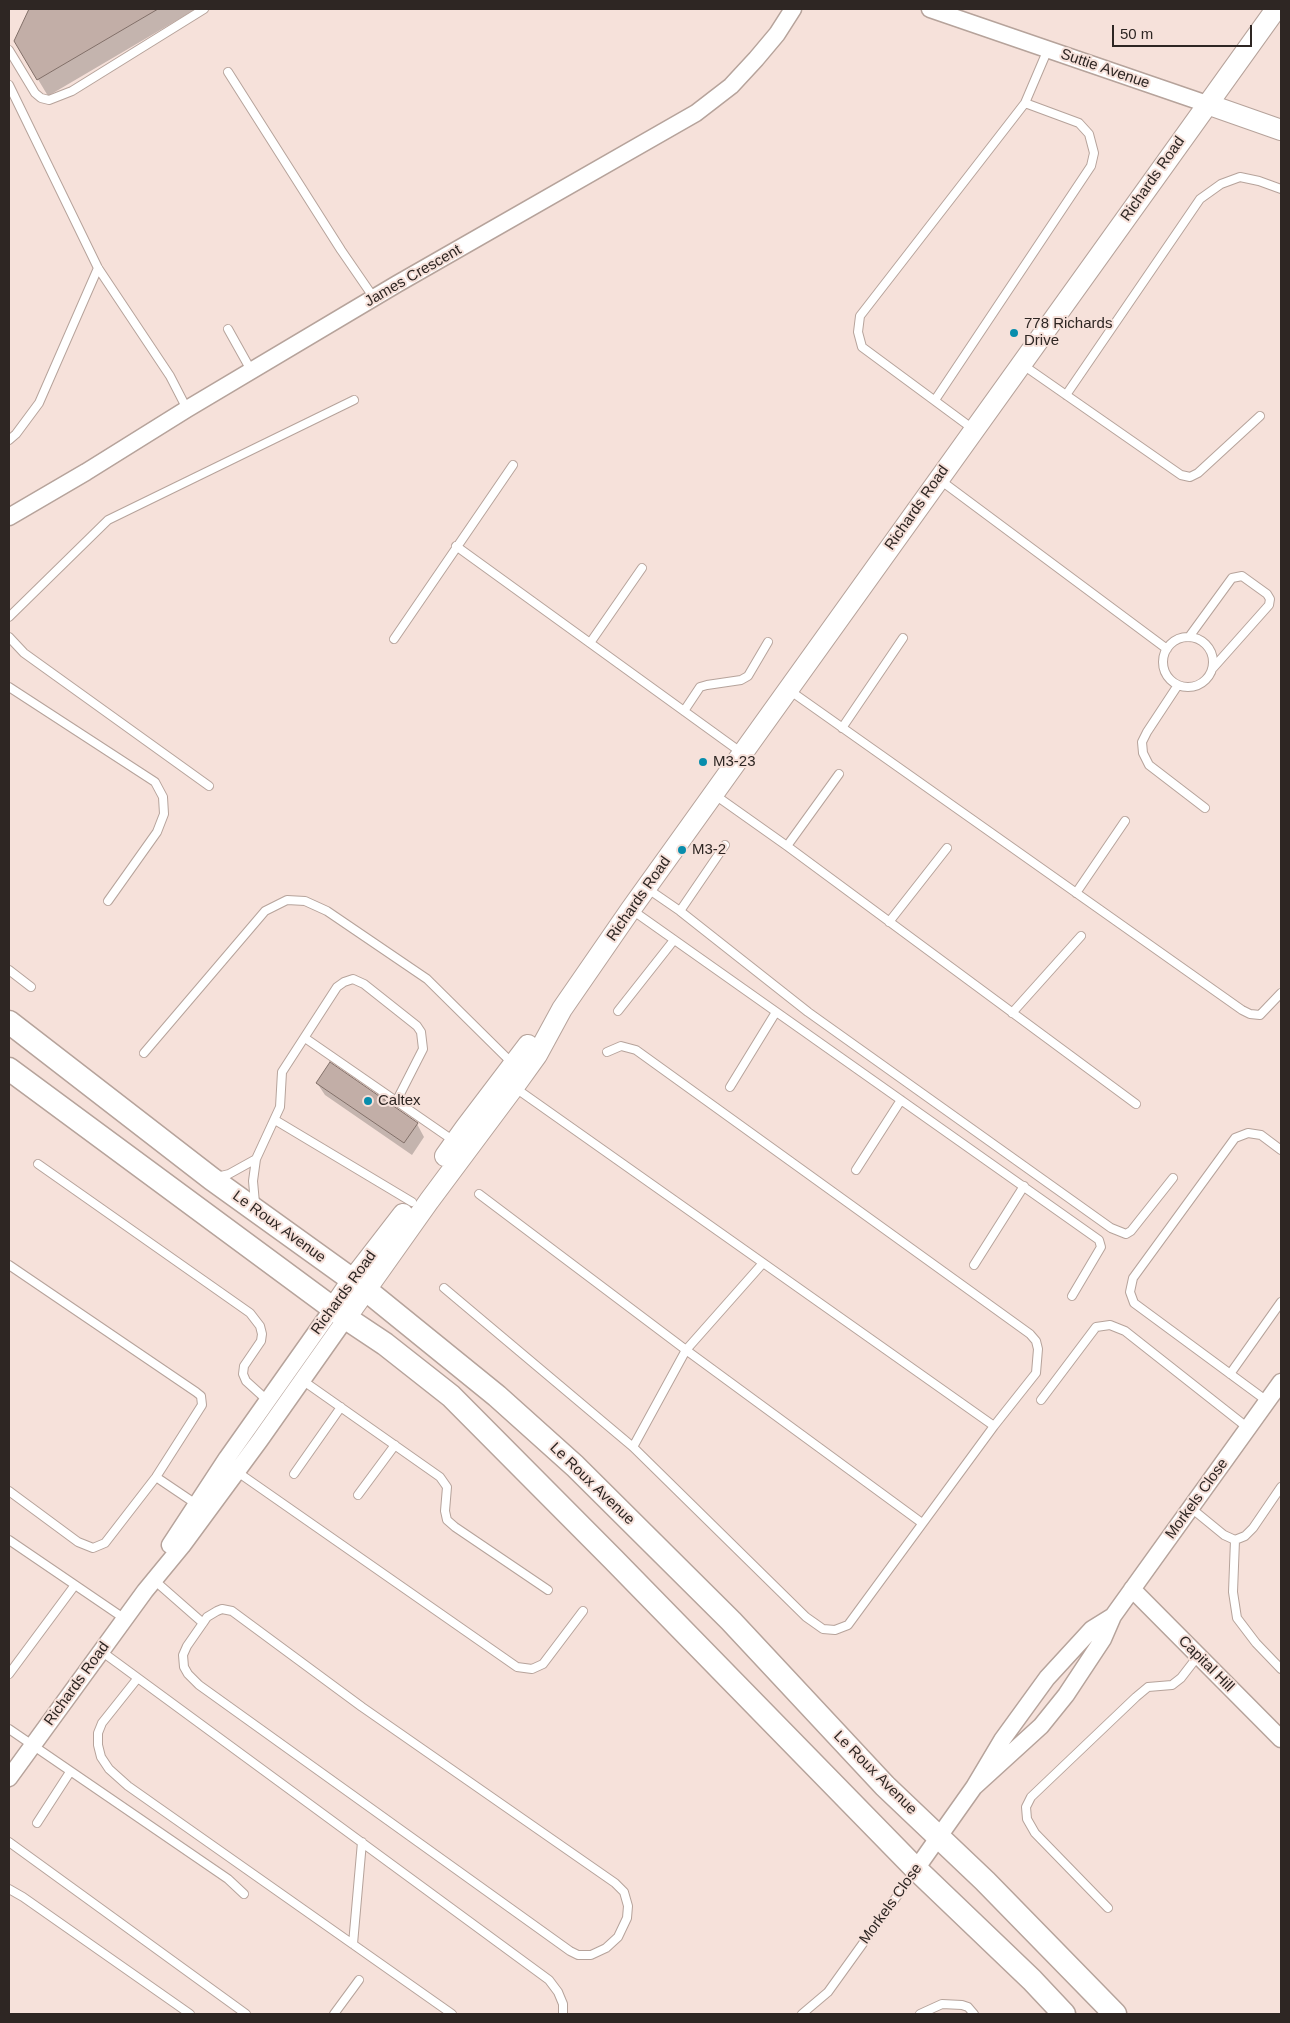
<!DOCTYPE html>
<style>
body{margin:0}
#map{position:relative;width:1290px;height:2023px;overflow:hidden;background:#f6e1da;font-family:Helvetica,sans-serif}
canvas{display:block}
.frame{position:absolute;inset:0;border:10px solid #2e2623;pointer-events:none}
.scale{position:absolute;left:1112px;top:25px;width:140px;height:22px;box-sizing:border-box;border:2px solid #2e2623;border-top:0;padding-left:6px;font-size:15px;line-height:18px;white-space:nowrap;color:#2e2623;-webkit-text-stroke:4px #f6e1da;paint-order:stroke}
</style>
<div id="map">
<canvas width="1290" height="2023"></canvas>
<div class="frame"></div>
<div class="scale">50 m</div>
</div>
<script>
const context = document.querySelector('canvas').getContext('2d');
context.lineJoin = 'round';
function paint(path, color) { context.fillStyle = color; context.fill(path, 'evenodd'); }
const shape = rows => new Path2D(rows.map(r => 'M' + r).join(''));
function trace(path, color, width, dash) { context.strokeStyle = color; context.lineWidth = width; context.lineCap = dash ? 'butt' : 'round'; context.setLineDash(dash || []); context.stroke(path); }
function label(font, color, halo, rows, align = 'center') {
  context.font = font + ' Helvetica,sans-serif'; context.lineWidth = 4; context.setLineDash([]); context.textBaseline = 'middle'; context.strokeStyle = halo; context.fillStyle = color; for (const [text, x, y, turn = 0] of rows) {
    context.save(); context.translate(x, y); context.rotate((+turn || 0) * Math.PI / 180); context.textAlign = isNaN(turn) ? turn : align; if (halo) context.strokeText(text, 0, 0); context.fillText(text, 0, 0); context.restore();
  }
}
const shadow = shape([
 [31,9,196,9,48,96,15,41],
 [317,1083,417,1124,424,1137,412,1155,325,1095]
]);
const building = shape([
 [29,9,158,9,37,80,14,41,29,9],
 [330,1062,418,1123,404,1143,316,1083,330,1062]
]);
const service = shape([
 [9,50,35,93,41,98,49,100,72,91,204,9],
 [228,72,341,250,374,298],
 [9,85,98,268,170,376,187,409],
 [228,329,252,372],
 [1023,365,1181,475,1190,477,1198,473,1260,416],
 [1066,395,1200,199,1221,184,1240,177,1259,181,1281,189],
 [935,400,1091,166,1094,153,1089,134,1079,123,1025,103],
 [973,429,862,347,858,332,860,316,1025,103,1048,49],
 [9,440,16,434,39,403,98,268],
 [940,480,1167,649],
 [456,546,742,753],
 [9,617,108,520,354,400],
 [9,637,24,653,209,786],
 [1189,637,1232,578,1242,576,1267,594,1270,599,1269,605,1213,668],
 '1163 662a25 25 0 1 1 50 0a25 25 0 1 1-50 0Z',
 [394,639,513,465],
 [590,643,642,568],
 [1178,685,1147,732,1142,742,1143,753,1149,765,1205,808],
 [9,687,155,782,163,797,164,814,157,832,108,901],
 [789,690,1242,1010,1250,1014,1260,1015,1281,993],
 [684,711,700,687,707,685,741,680,748,676,768,642],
 [842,728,903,638],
 [715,795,787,846,1136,1104],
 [787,846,839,774],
 [648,889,680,911,808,1012,1111,1228,1126,1234,1131,1231,1173,1178],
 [1076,893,1125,821],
 [632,910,1099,1240,1101,1247,1072,1296],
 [680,911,725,845],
 [889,922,947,848],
 [9,970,31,987],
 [618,1011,674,940],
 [1012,1013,1081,936],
 [305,1038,454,1141],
 [607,1052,621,1046,636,1050,1030,1334,1036,1341,1038,1349,1036,1373,994,1426],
 [144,1053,265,911,287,900,305,901,327,911,427,979,513,1064],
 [730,1087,776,1012],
 [275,1120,412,1202],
 [38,1164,250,1313,260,1326,262,1334,261,1341,244,1366,243,1374,246,1381,268,1401],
 [856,1170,901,1100],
 [217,1177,229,1174,256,1159],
 [479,1194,686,1350,922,1523],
 [255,1203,253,1181,256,1159,280,1107,282,1072,337,987,344,982,353,979,364,984,417,1026,421,1032,423,1049,397,1100],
 [9,1265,196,1392,201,1396,202,1405,156,1477,105,1543,93,1548,78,1542,9,1491],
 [974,1265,1024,1186],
 [444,1288,633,1447,806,1617,823,1629,835,1630,848,1625,994,1426,514,1087],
 [1230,1374,1281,1302],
 [302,1380,440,1477,447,1487,445,1511,447,1520,455,1527,548,1590],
 [1041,1400,1096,1327,1110,1325,1125,1331,1248,1428],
 [1267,1401,1134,1303,1130,1292,1133,1278,1235,1138,1248,1133,1261,1135,1281,1150],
 [633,1447,686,1350,763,1263],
 [236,1471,517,1667,532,1669,543,1664,583,1611],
 [294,1474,341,1407],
 [156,1477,196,1504],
 [358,1495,395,1445],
 [1191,1508,1224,1535,1235,1540,1245,1536,1253,1528,1281,1487],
 [9,1540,125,1619],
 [1235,1540,1233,1592,1237,1618,1256,1643,1281,1669],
 [154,1580,203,1623,207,1617,217,1611,222,1609,232,1611,362,1707,615,1883,624,1892,628,1906,627,1918,618,1937,606,1948,591,1955,578,1955,570,1951,199,1685,188,1674,184,1667,183,1655,187,1646,203,1623],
 [101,1651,549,1980,558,1992,563,2004,563,2014],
 [9,1674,75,1585],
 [137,1679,102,1723,98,1733,98,1745,101,1757,109,1769,128,1786,452,2014],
 [9,1729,228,1879,244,1894],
 [37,1823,70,1772],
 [9,1842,246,2014],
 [9,1889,23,1897,190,2014],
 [1108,1908,1035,1833,1027,1819,1026,1807,1031,1797,1136,1697,1148,1687,1172,1685,1181,1678,1198,1656],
 [353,1944,362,1842],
 [334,2014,359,1980],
 [802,2014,828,1992,915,1871],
 [920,2014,942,2004,962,2005,968,2007,974,2014]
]);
const minor = shape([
 [930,9,1207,104],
 [9,517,86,472,187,409,397,284,696,113,731,86,756,59,777,34,793,9],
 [170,1545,227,1458,333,1308],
 [1132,1589,1281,1739],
 [9,1778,145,1591,182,1546,260,1440,346,1318],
 [974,1787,1041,1726,1066,1695,1103,1639,1113,1616,1281,1382],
 [916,1869,974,1787,1002,1740,1047,1678,1092,1629,1113,1616]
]);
const tertiary = shape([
 [1207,104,1281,130],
 [445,1156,465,1128,528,1045],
 [333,1308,352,1280,403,1214],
 [346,1318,429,1201,514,1087,537,1055,562,1009,631,909,1276,9]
]);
const secondary = shape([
 [9,1022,212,1179,365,1289,497,1396,575,1466,731,1621,885,1786,985,1881,1115,2014],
 [9,1069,346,1318,385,1344,451,1396,613,1559,916,1869,1032,1980,1064,2014]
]);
const markers = [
 [1014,333,5,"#088dac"],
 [703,762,5,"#088dac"],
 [682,850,5,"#088dac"],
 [368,1101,5,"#088dac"]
];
const streetNames = [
 ["Suttie Avenue",1105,69,19],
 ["Richards Road",1153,179,-55],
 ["James Crescent",413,276,-30],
 ["Richards Road",917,508,-55],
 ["Richards Road",639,899,-55],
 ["Le Roux Avenue",279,1227,36],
 ["Richards Road",344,1293,-54],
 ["Le Roux Avenue",592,1484,44],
 ["Morkels Close",1197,1499,-54],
 ["Capital Hill",1206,1664,45],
 ["Richards Road",77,1684,-54],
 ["Le Roux Avenue",875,1773,45],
 ["Morkels Close",891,1904,-54]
];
const poiNames = [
 ["778 Richards",1024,324],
 ["Drive",1024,341],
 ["M3-23",713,762],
 ["M3-2",692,850],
 ["Caltex",378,1101]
];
paint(shadow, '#0003');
paint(building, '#c2aea7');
trace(building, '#816f68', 1);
trace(service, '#b6a39b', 10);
trace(minor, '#b6a39b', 19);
trace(tertiary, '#b6a39b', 22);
trace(secondary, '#b6a39b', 25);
trace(service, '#fff', 8);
trace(minor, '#fff', 16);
trace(tertiary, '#fff', 20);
trace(secondary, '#fff', 22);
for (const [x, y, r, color] of markers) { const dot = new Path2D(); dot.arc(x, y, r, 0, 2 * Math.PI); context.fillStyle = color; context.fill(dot); trace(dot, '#f6e1da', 2); }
label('15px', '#2e2623', '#f6e1da', streetNames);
label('15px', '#2e2623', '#f6e1da', poiNames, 'left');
</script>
